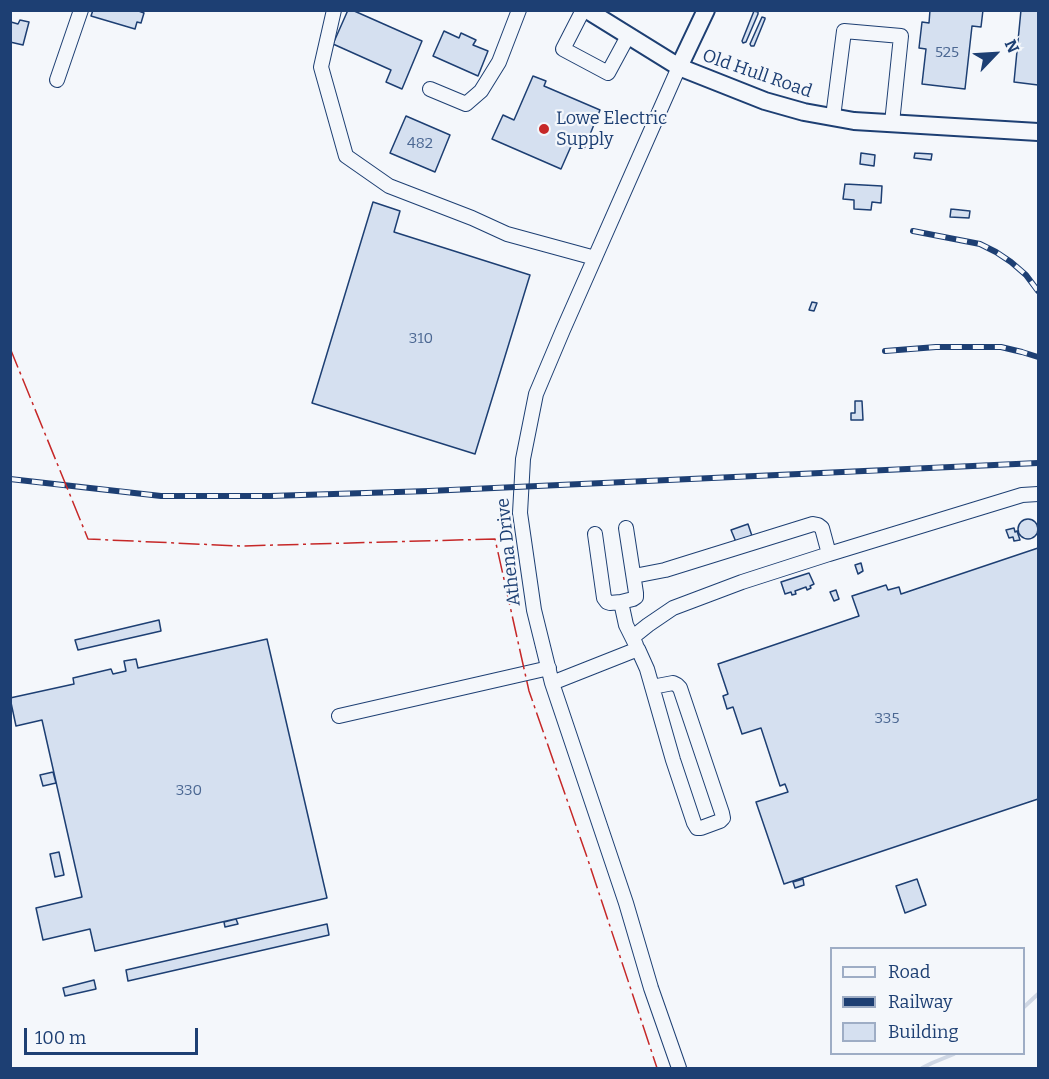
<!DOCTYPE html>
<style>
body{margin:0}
#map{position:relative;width:1049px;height:1079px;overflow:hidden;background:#f4f7fb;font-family:Bitter,serif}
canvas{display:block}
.frame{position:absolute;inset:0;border:12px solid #1d3f73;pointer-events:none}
.legend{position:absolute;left:830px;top:947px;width:195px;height:108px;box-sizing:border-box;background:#f4f7fb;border:2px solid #9eadc5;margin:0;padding:8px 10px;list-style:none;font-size:18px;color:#1d3f73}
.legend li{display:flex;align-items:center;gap:12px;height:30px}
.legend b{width:30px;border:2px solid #9eadc5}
.north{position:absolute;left:965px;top:24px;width:60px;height:60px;-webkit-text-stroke:4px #f4f7fb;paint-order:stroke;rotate:65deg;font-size:16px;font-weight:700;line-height:24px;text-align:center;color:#1d3f73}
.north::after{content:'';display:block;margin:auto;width:21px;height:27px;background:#1d3f73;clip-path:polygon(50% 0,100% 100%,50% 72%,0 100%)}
.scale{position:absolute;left:24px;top:1028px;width:174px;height:27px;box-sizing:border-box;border:3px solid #1d3f73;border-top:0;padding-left:8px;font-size:18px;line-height:21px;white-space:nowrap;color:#1d3f73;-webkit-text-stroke:4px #f4f7fb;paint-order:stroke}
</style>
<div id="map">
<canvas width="1049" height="1079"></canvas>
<div class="frame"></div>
<ul class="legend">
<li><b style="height:8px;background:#f4f7fb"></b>Road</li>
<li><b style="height:8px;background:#1d3f73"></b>Railway</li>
<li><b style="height:16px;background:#d5e0f0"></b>Building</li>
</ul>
<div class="north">N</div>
<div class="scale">100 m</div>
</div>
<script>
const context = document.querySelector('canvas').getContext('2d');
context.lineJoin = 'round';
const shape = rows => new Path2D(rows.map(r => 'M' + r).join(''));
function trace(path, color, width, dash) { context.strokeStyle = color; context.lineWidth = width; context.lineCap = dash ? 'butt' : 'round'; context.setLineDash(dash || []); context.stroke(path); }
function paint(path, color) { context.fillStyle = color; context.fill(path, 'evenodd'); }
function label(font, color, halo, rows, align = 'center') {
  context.font = font + ' Bitter,serif'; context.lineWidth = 4.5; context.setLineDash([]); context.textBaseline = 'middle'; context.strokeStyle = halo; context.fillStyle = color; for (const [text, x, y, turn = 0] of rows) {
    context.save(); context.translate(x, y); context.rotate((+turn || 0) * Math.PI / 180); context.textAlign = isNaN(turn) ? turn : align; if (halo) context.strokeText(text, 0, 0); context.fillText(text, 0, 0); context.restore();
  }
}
const stream = shape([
 [1024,1007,1038,994],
 [922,1068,932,1063,954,1054]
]);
const building = shape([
 [93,10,136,10,144,13,141,23,137,22,135,29,91,16,93,10],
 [348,10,352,10,422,41,402,89,386,82,391,70,333,44,348,10],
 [930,10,983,10,981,27,972,26,965,89,922,84,926,49,919,48,922,22,929,23,930,10],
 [1021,10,1038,10,1038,85,1014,82,1021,10],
 [754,11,758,12,758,14,746,42,743,43,742,41,754,11],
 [762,17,765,18,765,19,754,46,751,46,750,44,762,17],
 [20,20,29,22,23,45,10,42,11,22,18,24,20,20],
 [444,31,459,38,461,33,476,40,473,45,488,51,478,76,433,56,444,31],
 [533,76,546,81,544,86,600,110,584,149,572,144,561,169,492,139,503,115,514,120,533,76],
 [406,116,450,135,435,172,390,153,406,116],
 [861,153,875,155,874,166,860,164,861,153],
 [915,153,932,154,931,160,914,158,915,153],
 [845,184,882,186,881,203,872,202,871,210,854,209,854,200,843,199,845,184],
 [373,202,400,211,394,232,530,275,475,454,312,403,373,202],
 [951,209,970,211,969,218,950,217,951,209],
 [812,302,817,303,814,311,809,310,812,302],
 [855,401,862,401,863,420,851,420,851,413,855,413,855,401],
 '1018 529a10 10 0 1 1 20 0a10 10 0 1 1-20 0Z',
 [748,524,752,536,736,542,731,530,748,524],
 [1014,528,1015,532,1017,531,1020,540,1014,541,1013,537,1009,538,1006,530,1014,528],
 [1038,548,1038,799,784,884,756,802,788,792,785,784,780,786,761,728,742,734,733,707,727,709,723,696,728,694,718,664,859,616,852,596,886,585,888,590,899,587,901,594,1038,548],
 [861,563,863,571,858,574,855,565,861,563],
 [809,573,814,584,810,586,811,588,807,590,806,587,795,591,796,594,792,595,791,592,785,594,781,582,809,573],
 [836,590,839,599,834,601,830,592,836,590],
 [159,620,161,631,78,650,75,640,159,620],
 [267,639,327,898,95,951,90,929,43,940,36,908,82,897,42,720,16,726,10,698,74,684,73,678,111,669,113,674,126,671,124,661,136,659,138,668,267,639],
 [53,772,56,783,43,786,40,775,53,772],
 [59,852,64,875,55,877,50,854,59,852],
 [803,879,804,885,795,888,793,882,803,879],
 [917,879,926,905,905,913,896,886,917,879],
 [236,919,238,924,225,927,224,922,236,919],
 [327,924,329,935,128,981,126,970,327,924],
 [94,980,96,989,65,996,63,988,94,980]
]);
const minor = shape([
 [334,10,321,67,346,156,389,186,472,218,507,234,595,258],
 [583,10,563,49,608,73,628,36],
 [57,80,81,10],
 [430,89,466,104,481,91,499,62,519,10],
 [833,117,844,31,901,36,892,123],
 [626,528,636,593,636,597,633,599,621,602,626,625,636,645],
 [595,534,604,598,607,602,610,603,621,602],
 [829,554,1022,495,1038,494],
 [633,637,648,625,673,608,742,582,829,554,822,528,818,525,813,524,665,570,634,576],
 [552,683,638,649,647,669,673,760,694,823,697,828,701,828,720,821,723,818,722,813,680,688,677,685,673,683,652,687],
 [339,716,549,668],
 [679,1068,651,988,626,903,552,683,534,610,520,513,523,459,536,394,563,330,679,67]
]);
const major = shape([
 [587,10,679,67,765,101,804,112,854,121,1038,132],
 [679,67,706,10]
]);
const rail = shape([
 [913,231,980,244,996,252,1011,262,1026,275,1038,291],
 [885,351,936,347,1001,347,1022,352,1038,357],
 [10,479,161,496,270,496,429,491,1038,463]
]);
const power = shape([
 [10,348,88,539,240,546,495,539,529,691,588,860,657,1068]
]);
const markers = [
 [544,129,6,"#c62828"]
];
const numberNames = [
 ["525",947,53],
 ["482",420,144],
 ["310",421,339],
 ["335",887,719],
 ["330",189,791]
];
const streetNames = [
 ["Old Hull Road",757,74,19],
 ["Athena Drive",509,552,-96]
];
const poiNames = [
 ["Lowe Electric",556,119],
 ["Supply",556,140]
];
trace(stream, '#cfd7e4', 4);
paint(building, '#d5e0f0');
trace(building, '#1d3f73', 1.5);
trace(minor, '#1d3f73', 16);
trace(major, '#1d3f73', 20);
trace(minor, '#f4f7fb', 14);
trace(major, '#f4f7fb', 16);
trace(rail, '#1d3f73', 6);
trace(rail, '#f4f7fb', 4, [11]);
trace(power, '#c62828', 1.5, [21, 4.5, 3, 4.5]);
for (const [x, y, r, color] of markers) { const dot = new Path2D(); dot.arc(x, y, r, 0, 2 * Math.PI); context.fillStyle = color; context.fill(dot); trace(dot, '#f4f7fb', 2); }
label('15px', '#4b6792', null, numberNames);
label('18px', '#1d3f73', '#f4f7fb', streetNames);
label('18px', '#1d3f73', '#f4f7fb', poiNames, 'left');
</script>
